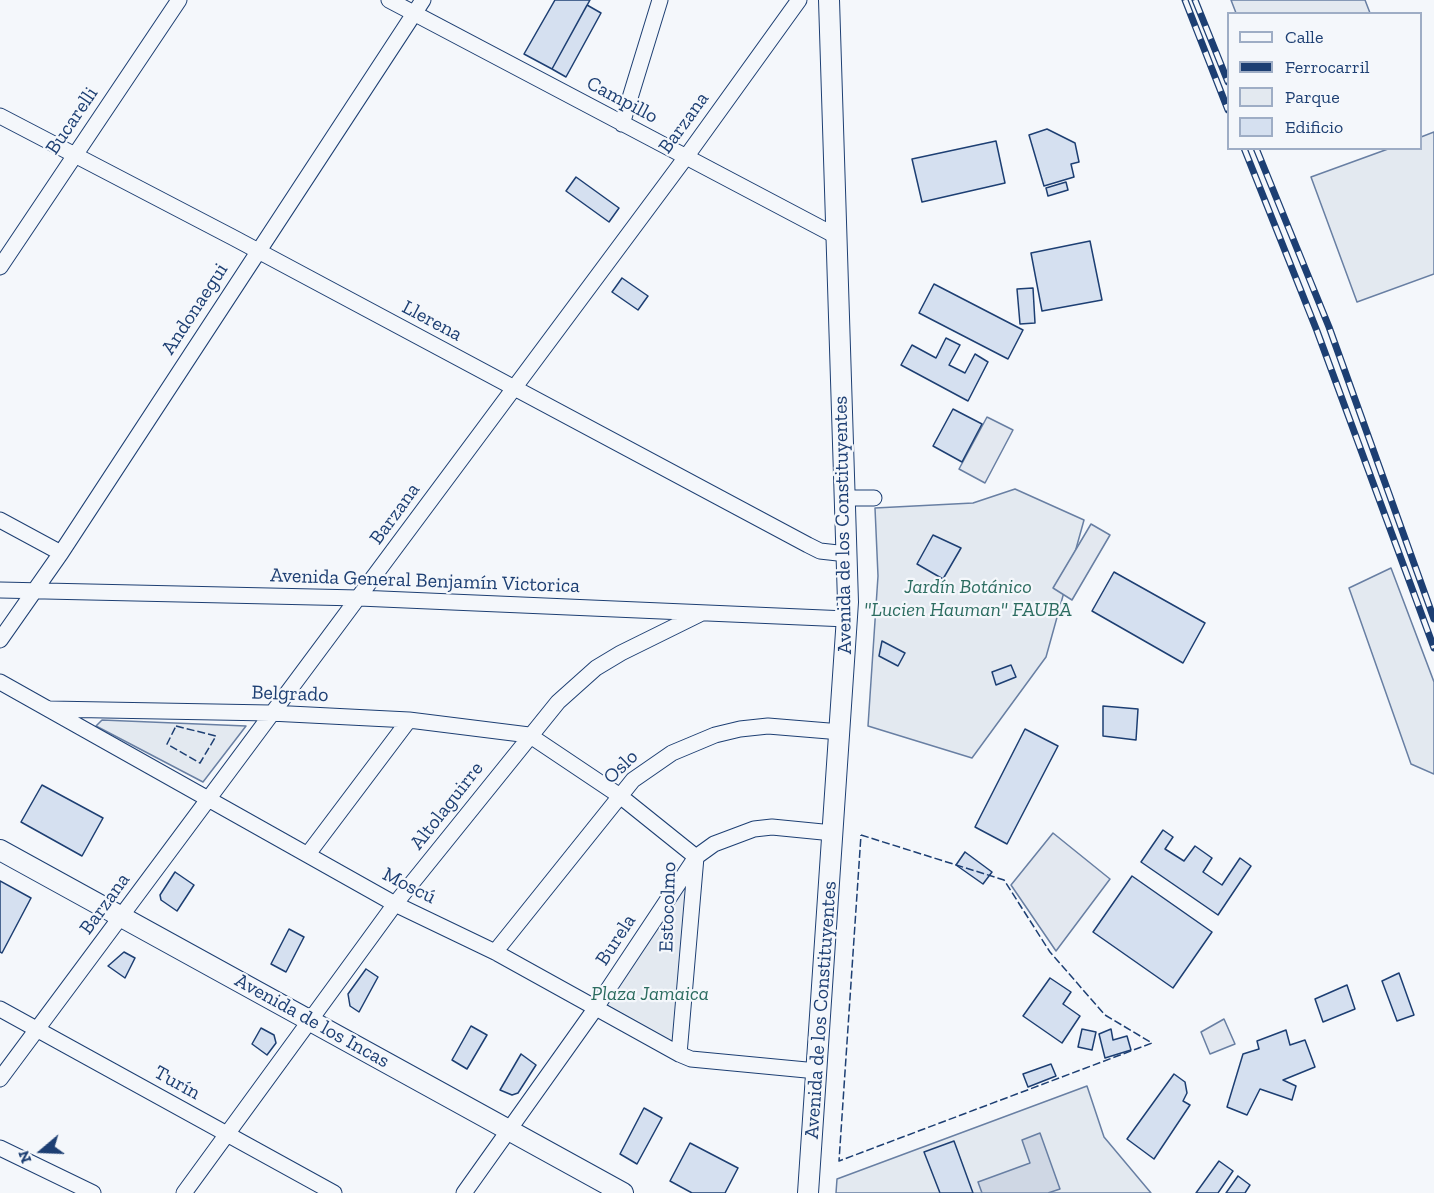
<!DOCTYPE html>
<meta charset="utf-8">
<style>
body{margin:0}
#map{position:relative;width:1434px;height:1193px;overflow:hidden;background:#f4f7fb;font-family:"Zilla Slab",serif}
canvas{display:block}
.legend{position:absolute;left:1227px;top:12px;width:195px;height:138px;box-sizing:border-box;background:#f4f7fb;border:2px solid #9eadc5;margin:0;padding:8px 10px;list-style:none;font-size:18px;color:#1d3f73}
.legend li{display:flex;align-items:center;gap:12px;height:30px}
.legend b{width:30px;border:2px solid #9eadc5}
.north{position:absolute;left:12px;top:1121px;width:60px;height:60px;-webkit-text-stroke:4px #f4f7fb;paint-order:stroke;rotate:251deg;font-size:16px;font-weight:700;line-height:24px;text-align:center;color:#1d3f73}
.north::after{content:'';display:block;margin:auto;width:21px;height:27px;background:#1d3f73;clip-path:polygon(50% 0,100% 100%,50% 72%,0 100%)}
</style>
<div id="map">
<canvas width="1434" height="1193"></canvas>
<ul class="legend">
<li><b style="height:8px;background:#f4f7fb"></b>Calle</li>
<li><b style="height:8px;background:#1d3f73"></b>Ferrocarril</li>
<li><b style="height:16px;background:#e3e9f0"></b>Parque</li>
<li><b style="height:16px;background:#d5e0f0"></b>Edificio</li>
</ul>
<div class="north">N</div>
</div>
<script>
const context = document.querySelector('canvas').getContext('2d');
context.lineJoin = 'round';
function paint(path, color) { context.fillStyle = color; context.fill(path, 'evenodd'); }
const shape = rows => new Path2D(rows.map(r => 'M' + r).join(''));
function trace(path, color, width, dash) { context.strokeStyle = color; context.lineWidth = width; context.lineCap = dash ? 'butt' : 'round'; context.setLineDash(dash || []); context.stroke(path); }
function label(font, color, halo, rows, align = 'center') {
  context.font = font + ' "Zilla Slab",serif'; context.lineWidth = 4.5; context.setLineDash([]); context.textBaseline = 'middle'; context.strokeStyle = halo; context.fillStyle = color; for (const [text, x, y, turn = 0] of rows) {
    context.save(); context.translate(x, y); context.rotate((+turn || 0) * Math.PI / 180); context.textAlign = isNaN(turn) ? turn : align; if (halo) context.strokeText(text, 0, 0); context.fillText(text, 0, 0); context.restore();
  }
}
const green = shape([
 [1231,0,1365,0,1370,13,1236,13,1231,0],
 [1434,132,1434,274,1357,302,1311,177,1388,149,1420,148,1421,137,1434,132],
 [1015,489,1084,520,1046,657,972,758,868,726,878,576,875,508,973,503,1015,489],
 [1391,568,1434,682,1434,774,1411,764,1349,588,1391,568],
 [102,720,246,726,203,782,96,726,102,720],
 [691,874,677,1045,604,1004,691,874],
 [1087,1086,1104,1137,1151,1193,836,1193,837,1179,1087,1086]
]);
const parking = shape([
 [987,417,1013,430,985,483,959,469,987,417],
 [1091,524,1110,535,1072,600,1053,588,1091,524],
 [1053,833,1110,879,1056,951,1011,885,1053,833],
 [1224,1019,1235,1044,1210,1054,1201,1032,1224,1019]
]);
const water = shape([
 [1040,1133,1060,1189,1048,1193,982,1193,978,1182,1030,1163,1022,1140,1040,1133]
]);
const building = shape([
 [555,0,590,0,552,69,524,54,555,0],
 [587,5,601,13,566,77,552,69,587,5],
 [1047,129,1075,143,1079,162,1071,164,1074,177,1044,186,1029,135,1047,129],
 [996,141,1005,183,922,202,912,159,996,141],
 [576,177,619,208,609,222,566,191,576,177],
 [1066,182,1068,190,1048,196,1046,188,1066,182],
 [1090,241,1102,300,1042,311,1031,253,1090,241],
 [622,278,648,296,638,310,612,292,622,278],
 [934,284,1023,330,1008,359,919,313,934,284],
 [1033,288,1035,323,1020,324,1017,289,1033,288],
 [946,338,960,345,949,365,965,373,975,354,988,362,968,401,901,365,912,345,936,358,946,338],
 [953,409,982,424,962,462,933,446,953,409],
 [933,535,961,548,943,579,917,564,933,535],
 [1114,572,1205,623,1183,663,1092,611,1114,572],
 [882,641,905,653,898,666,879,656,882,641],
 [1011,665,1016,677,996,685,992,672,1011,665],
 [1103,706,1138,709,1136,740,1103,736,1103,706],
 [1025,729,1058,746,1007,844,975,827,1025,729],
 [42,785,103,818,82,856,21,822,42,785],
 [1163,830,1173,837,1165,849,1184,861,1195,846,1212,858,1203,872,1222,885,1240,858,1251,866,1218,915,1141,862,1163,830],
 [965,852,992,872,983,884,956,865,965,852],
 [175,872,194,885,177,911,161,900,160,895,175,872],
 [1132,876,1212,932,1173,988,1093,932,1132,876],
 [0,881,31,898,2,953,0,952,0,881],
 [289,929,304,937,286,972,271,964,289,929],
 [124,952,135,958,125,978,108,966,124,952],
 [366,969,378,977,359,1012,350,1006,348,994,366,969],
 [1399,973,1414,1015,1397,1021,1382,981,1399,973],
 [1050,978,1071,992,1063,1004,1080,1016,1062,1043,1023,1016,1050,978],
 [1347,985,1355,1009,1323,1022,1315,999,1347,985],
 [471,1026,487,1035,467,1069,452,1060,471,1026],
 [261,1028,274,1035,276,1043,267,1055,252,1044,261,1028],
 [1082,1029,1096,1032,1092,1050,1078,1047,1082,1029],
 [1111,1029,1113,1040,1127,1036,1131,1050,1105,1058,1099,1034,1111,1029],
 [1286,1030,1290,1045,1305,1040,1315,1067,1283,1080,1296,1086,1292,1100,1260,1089,1247,1115,1227,1107,1243,1054,1259,1049,1257,1041,1286,1030],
 [521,1054,536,1065,518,1093,512,1095,500,1090,521,1054],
 [1051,1064,1056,1076,1028,1087,1023,1074,1051,1064],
 [1174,1074,1185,1082,1187,1093,1183,1101,1190,1105,1154,1159,1127,1139,1174,1074],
 [644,1108,662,1118,637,1164,620,1154,644,1108],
 [954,1141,973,1193,940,1193,924,1152,954,1141],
 [690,1143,738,1168,725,1193,692,1193,670,1181,690,1143],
 [1219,1161,1233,1171,1218,1193,1196,1193,1219,1161],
 [1238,1176,1250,1185,1245,1193,1226,1193,1238,1176]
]);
const minor = shape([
 [389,0,836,236],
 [0,116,234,238,808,545,820,551,847,554],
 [622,124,660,0],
 [0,267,179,0],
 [845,498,874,498],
 [0,520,61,553],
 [0,590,359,598,847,619],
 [0,640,61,553,423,0],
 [0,682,395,904,495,952,679,1054,691,1059,817,1071],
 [50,709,270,713,409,720,529,735,620,796,696,857,679,1054],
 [308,854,409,720],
 [495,952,633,780,672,753,715,735,740,729,768,726,841,732],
 [0,1009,334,1193],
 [0,1079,686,157,799,0],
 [0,1148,93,1193],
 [184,1193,395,904,558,702,596,668,621,653,700,614],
 [464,1193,595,1009,696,857,714,844,754,829,772,827,833,833]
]);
const major = shape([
 [0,850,623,1193],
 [808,1193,848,602,829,0]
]);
const rail = shape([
 [1185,0,1228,110],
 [1195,0,1228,82],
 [1244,148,1317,331,1434,648],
 [1256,148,1329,327,1434,619]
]);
const fence = shape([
 [176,726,216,736,200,763,167,744,176,726],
 [861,835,1004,880,1050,952,1105,1015,1152,1043,839,1161,861,835]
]);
const streetNames = [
 ["Campillo",622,100,28],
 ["Bucarelli",72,121,-56],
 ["Barzana",684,123,-54],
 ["Andonaegui",195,309,-57],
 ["Llerena",432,321,28],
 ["Barzana",395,514,-54],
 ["Avenida de los Constituyentes",843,525,-91],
 ["Avenida General Benjamín Victorica",425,581,2],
 ["Belgrado",290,694,2],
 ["Oslo",621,767,-44],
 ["Altolaguirre",447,806,-52],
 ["Moscú",409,886,27],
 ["Barzana",105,904,-54],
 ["Estocolmo",668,907,-88],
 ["Burela",616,940,-57],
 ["Avenida de los Constituyentes",821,1010,-86],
 ["Avenida de los Incas",312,1021,29],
 ["Turín",177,1083,29]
];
const parkNames = [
 ["Jardín Botánico",968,587],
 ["\"Lucien Hauman\" FAUBA",968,610],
 ["Plaza Jamaica",650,994]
];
paint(green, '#e3e9f0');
trace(green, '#687fa3', 1.5);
paint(parking, '#e3e8f0');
trace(parking, '#687fa3', 1.5);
paint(water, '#cfd7e4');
trace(water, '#687fa3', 1.5);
paint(building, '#d5e0f0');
trace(building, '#1d3f73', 1.5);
trace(minor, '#1d3f73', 17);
trace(major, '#1d3f73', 22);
trace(minor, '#f4f7fb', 15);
trace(major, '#f4f7fb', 20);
trace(rail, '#1d3f73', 7);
trace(rail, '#f4f7fb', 4.5, [14]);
trace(fence, '#1d3f73', 1.5, [8, 3]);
label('20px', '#1d3f73', '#f4f7fb', streetNames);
label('italic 20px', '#2c6c60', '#f4f7fb', parkNames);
</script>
